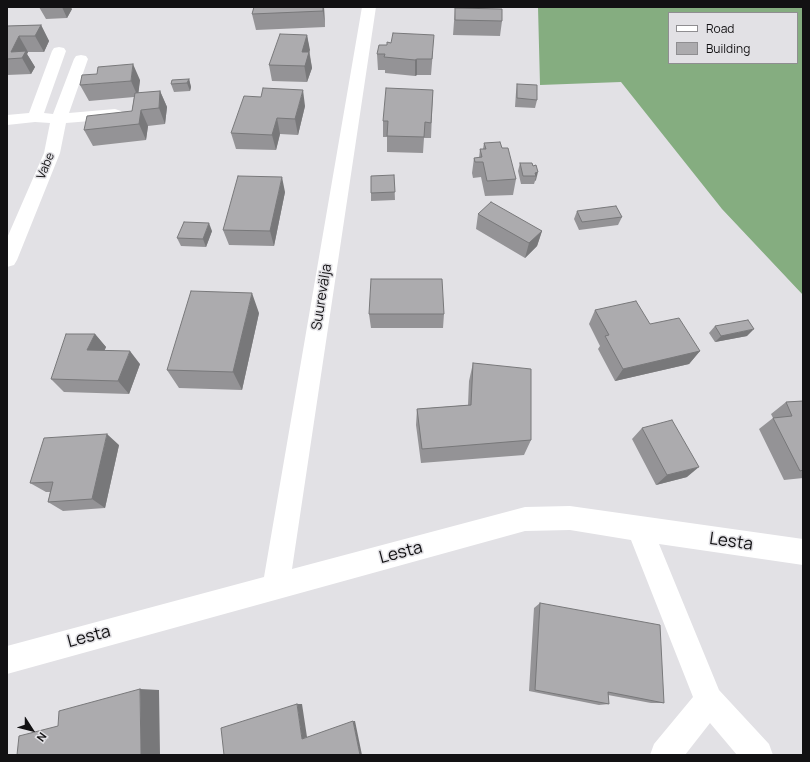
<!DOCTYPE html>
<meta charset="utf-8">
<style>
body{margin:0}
#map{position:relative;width:810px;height:762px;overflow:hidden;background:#e2e1e5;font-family:Manrope,sans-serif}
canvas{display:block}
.frame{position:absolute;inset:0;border:8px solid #121113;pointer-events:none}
.legend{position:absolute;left:668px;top:12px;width:130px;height:52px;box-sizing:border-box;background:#e2e1e5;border:1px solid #8f8e91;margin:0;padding:5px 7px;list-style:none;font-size:12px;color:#121113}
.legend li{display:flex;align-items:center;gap:8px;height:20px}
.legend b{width:20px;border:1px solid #8f8e91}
.north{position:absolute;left:12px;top:710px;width:40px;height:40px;-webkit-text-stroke:3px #e2e1e5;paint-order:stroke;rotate:126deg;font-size:11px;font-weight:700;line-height:16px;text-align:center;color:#121113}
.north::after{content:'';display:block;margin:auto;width:14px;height:18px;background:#121113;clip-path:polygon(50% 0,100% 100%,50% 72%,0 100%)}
</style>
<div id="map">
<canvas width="810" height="762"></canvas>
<div class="frame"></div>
<ul class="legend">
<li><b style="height:5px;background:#fff"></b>Road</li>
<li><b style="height:11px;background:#acabae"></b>Building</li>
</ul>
<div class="north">N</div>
</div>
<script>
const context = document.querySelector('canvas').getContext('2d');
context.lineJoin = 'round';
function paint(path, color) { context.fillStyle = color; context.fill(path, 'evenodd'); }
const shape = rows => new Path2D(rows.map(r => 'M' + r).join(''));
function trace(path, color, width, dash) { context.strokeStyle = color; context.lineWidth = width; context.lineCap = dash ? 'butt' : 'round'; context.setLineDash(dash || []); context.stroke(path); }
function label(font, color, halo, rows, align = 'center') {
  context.font = font + ' Manrope,sans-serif'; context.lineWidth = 3; context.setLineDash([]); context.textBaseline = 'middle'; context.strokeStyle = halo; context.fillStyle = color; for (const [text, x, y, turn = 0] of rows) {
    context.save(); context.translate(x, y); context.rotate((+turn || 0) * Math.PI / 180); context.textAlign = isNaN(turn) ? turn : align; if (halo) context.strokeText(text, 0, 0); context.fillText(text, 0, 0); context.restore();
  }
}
const forest = shape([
 [538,7,803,7,803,295,722,209,621,82,540,85],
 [669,13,797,13,797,63,669,63]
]);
const minor = shape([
 [362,7,376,7,292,569,525,507,570,506,803,539,803,565,659,544,719,690,769,744,773,755,737,755,710,723,685,755,650,755,654,744,693,697,631,540,570,530,525,531,7,674,7,646,264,577,362,7],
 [59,47,64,48,66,51,44,113,53,114,74,59,76,56,81,55,86,56,88,59,69,113,115,109,121,111,123,114,121,117,115,119,66,123,60,153,17,260,14,265,7,267,7,238,44,153,50,123,35,122,7,125,7,115,29,113,52,51,54,48,59,47]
]);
const wall = shape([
 [39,7,70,7,72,9,67,18,46,19],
 [254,7,324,7,325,27,256,30,252,14],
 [455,8,502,21,500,36,453,35],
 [41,25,49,41,44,52,28,52,27,54,35,67,31,74,7,75,7,26],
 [307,35,312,68,307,82,272,81,269,65],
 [433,51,431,75,417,75,415,76,385,73,385,70,378,70,377,54],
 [189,79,191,87,190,91,174,92,171,84],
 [140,80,138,93,160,91,167,107,165,124,148,126,146,140,93,146,84,130,132,111,134,97,89,101,80,85],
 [517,84,537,100,535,108,515,107,516,92],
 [433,90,431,138,424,138,423,153,387,152,387,137,383,137,383,121],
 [305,106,298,135,280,134,276,150,236,149,231,133],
 [484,143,502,148,516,179,513,195,485,196,481,177,473,178,472,173,474,158,479,158,480,149,483,149],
 [520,163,533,166,536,165,536,180,535,181,534,184,521,184,518,171],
 [394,175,395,200,371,201,371,193],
 [285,192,274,246,229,245,223,230],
 [577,211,622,217,618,225,579,230,574,219],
 [478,214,542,231,537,246,525,258,476,229],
 [212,231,206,247,181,246,177,238],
 [595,310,650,324,700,351,689,364,615,381,598,349,600,346,589,324],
 [259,313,242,390,179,388,167,370],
 [369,314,444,314,443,328,371,328],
 [715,326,747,336,715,342,709,333],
 [95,334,106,347,104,351,140,364,129,394,64,392,51,379],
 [473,363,531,440,524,455,421,463,416,425,417,409,468,405,469,381],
 [803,401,803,478,784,480,759,429,773,418,771,414,786,402],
 [642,428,687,477,656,485,632,439],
 [119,445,105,508,63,511,48,502,50,492,46,492,30,483],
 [540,603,664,703,651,703,608,695,609,704,599,705,529,691,534,608]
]);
const shadedWall = shape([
 [62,7,70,7,72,9,67,18],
 [323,7,324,7,325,27,323,11],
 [41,25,49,41,44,52,35,36],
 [307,35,310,50,307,59,309,52,312,68,307,82,302,52],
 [19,36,28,52,27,54,35,67,31,74,22,58,11,52],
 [417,59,417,75,415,76,415,60],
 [133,64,140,80,138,97,131,81],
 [189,79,191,87,190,91,187,83],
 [303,90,305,106,298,135,295,119],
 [160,91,167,107,165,124,159,108],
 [141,110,148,126,146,140,139,124],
 [277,118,280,134,276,150,272,135],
 [538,172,536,180,535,181,536,176,535,173],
 [282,177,285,192,274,246,270,231],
 [209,223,212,231,206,247,203,239],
 [542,231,537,246,525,258,529,243],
 [252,293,259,313,242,390,233,372],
 [754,329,747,336,715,342,721,336],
 [95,334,106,347,99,363,87,350],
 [130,351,140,364,129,394,118,381],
 [700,351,689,364,615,381,623,369],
 [107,434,119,445,105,508,92,499],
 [699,467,687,477,656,485,667,475],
 [140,689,159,690,160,755,141,755],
 [297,704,302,704,307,737,302,739],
 [353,721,355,721,362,755,360,755]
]);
const building = shape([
 [254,7,323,7,323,11,252,14,254,7],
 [455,8,502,9,502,21,455,20,455,8],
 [41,25,35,36,19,36,11,52,26,51,22,58,7,59,7,26,41,25],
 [393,33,434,35,432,59,417,59,415,60,384,57,385,54,377,54,379,45,387,45,387,42,391,43,393,33],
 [280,34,307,35,302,52,309,52,305,66,269,65,280,34],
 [133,64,131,81,80,85,82,75,97,74,98,67,133,64],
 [189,79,187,83,171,84,172,80,189,79],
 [517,84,537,85,537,100,517,98,517,84],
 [263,88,303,90,295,119,277,118,272,135,231,133,244,96,261,97,263,88],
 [386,88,433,90,431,123,425,122,424,137,387,136,388,121,383,121,386,88],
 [160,91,159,108,141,110,139,124,84,130,87,116,132,111,135,93,160,91],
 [500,142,502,148,508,148,516,179,487,181,483,162,475,162,474,158,482,157,480,149,486,149,484,143,500,142],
 [520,163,532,163,533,166,536,165,538,172,535,173,536,176,523,176,520,163],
 [394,175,395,192,371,193,371,176,394,175],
 [238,176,282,177,270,231,223,230,238,176],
 [491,202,542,231,529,243,478,214,491,202],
 [616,206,622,217,582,222,577,211,616,206],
 [184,222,209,223,203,239,177,238,184,222],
 [371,279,442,279,444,314,369,314,371,279],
 [191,291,252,293,233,372,167,370,191,291],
 [636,301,650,324,679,318,700,351,623,369,605,336,609,335,595,310,636,301],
 [748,320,754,329,721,336,715,326,748,320],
 [66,334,95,334,87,350,130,351,118,381,51,379,66,334],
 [473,363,531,369,531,440,422,449,417,409,471,405,473,363],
 [803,401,803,470,800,471,773,418,792,416,786,402,803,401],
 [672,420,699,467,667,475,642,428,672,420],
 [107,434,92,499,48,502,53,482,30,483,44,438,107,434],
 [540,603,660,625,664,703,608,692,609,704,535,690,540,603],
 [140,689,141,755,17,755,19,736,58,726,59,711,140,689],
 [297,704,302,739,353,721,360,755,224,755,221,728,297,704]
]);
const farStreetnames = [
 ["Vabe",46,166,-68]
];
const streetNames = [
 ["Suurevälja",322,297,-81]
];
const nearStreetnames = [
 ["Lesta",731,542,8],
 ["Lesta",401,553,-15],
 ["Lesta",89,637,-15]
];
paint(forest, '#85ad80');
paint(minor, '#fff');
paint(wall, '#949396');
paint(shadedWall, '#78787a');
paint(building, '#acabae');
trace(building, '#78787a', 1);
label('12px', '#121113', '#e2e1e5', farStreetnames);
label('14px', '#121113', '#e2e1e5', streetNames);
label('17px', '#121113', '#e2e1e5', nearStreetnames);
</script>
